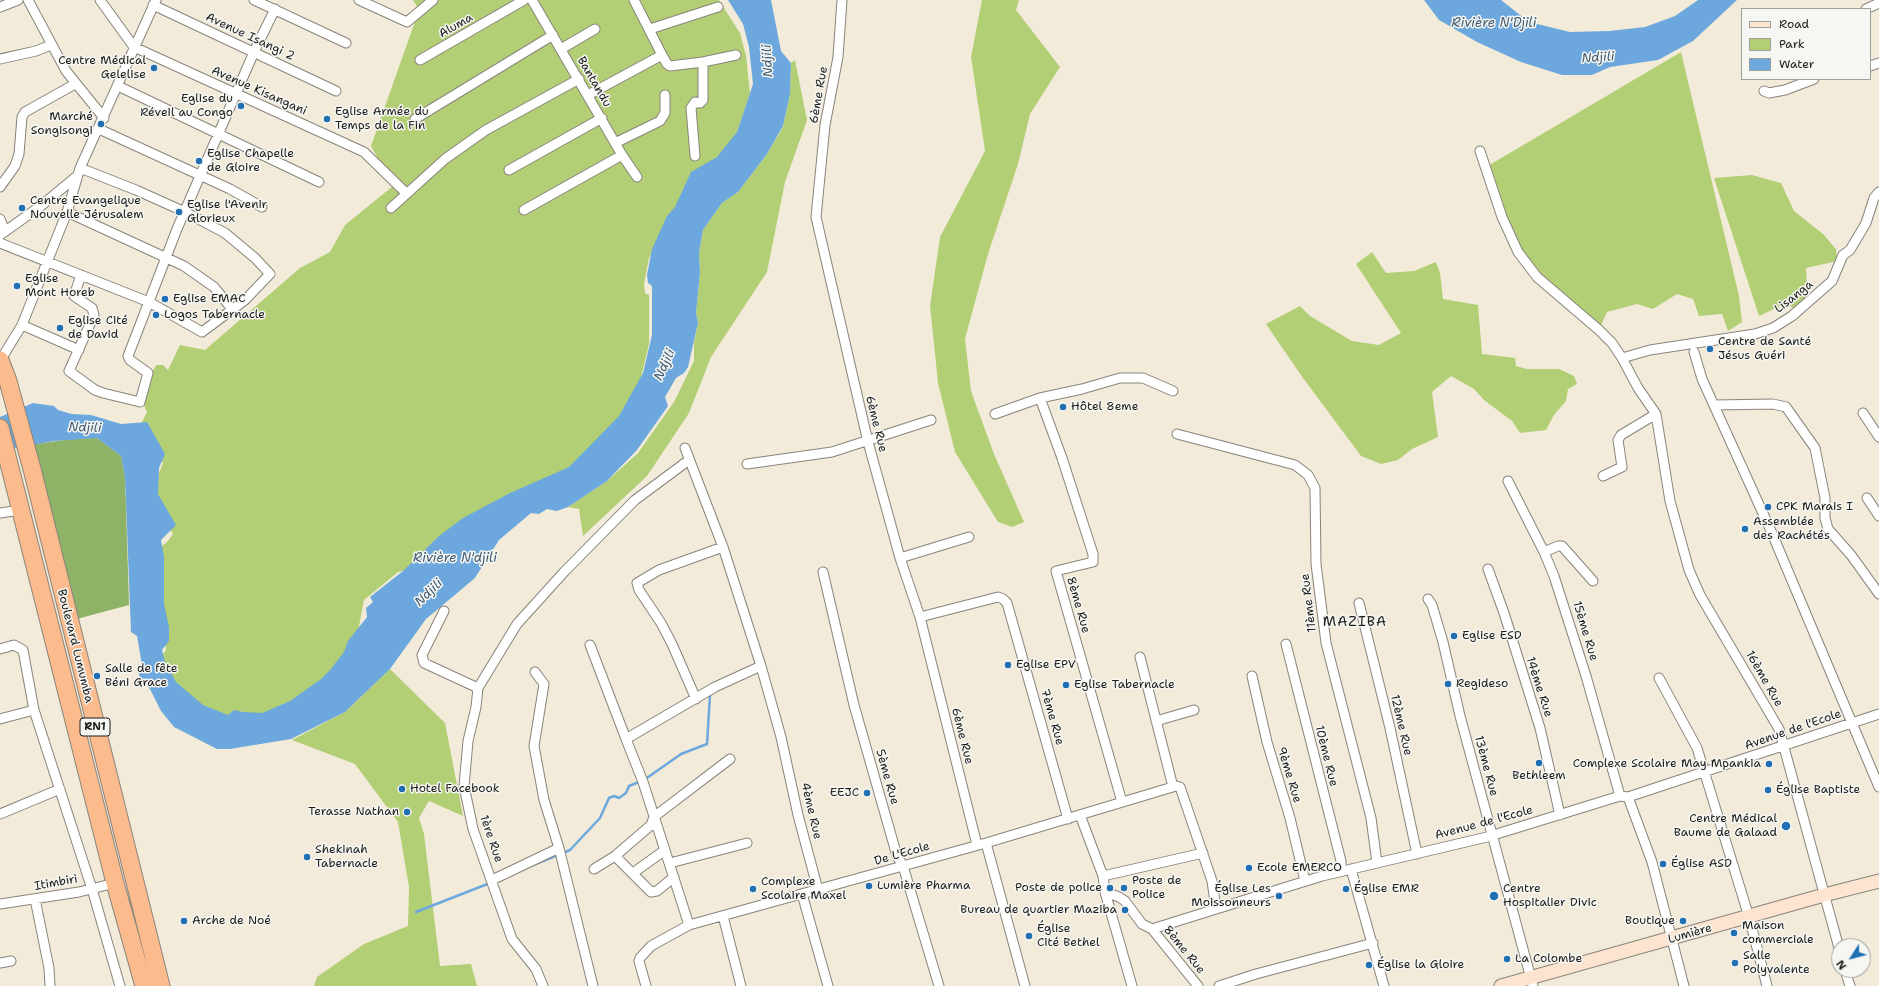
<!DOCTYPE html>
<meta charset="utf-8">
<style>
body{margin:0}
#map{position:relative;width:1879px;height:986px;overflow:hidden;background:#f3ebda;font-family:"Shantell Sans",sans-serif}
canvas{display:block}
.legend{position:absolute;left:1741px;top:8px;width:130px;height:72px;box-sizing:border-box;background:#f6f6f2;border:1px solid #9f9f9c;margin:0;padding:5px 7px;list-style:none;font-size:12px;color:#1c1c1c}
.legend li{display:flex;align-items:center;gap:8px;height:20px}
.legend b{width:20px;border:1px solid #9f9f9c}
.north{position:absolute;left:1831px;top:938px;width:40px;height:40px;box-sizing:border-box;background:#f6f6f2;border:1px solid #9f9f9c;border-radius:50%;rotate:234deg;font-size:11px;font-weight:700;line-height:16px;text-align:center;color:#1c1c1c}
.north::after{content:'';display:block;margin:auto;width:14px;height:18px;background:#1f6fb2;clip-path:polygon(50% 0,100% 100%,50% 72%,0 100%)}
</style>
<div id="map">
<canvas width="1879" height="986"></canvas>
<ul class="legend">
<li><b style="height:5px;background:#fde4d1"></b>Road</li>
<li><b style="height:11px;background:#b3cf75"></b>Park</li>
<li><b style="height:11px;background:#6ca8dd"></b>Water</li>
</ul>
<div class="north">N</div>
</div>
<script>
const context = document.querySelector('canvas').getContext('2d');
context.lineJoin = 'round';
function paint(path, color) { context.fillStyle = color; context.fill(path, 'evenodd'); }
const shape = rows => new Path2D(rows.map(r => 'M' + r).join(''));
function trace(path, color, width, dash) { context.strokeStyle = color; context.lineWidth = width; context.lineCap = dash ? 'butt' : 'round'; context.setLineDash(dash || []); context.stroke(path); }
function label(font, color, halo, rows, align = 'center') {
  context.font = font + ' "Shantell Sans",sans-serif'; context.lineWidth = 3; context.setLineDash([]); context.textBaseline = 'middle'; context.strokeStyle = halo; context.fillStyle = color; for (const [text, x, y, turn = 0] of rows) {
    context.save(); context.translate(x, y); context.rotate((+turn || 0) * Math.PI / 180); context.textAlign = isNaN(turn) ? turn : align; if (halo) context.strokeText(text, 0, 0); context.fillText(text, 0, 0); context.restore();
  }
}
const green = shape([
 [413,0,719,0,740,33,746,56,750,93,734,141,655,247,649,258,644,284,645,293,649,295,649,344,640,382,616,425,588,455,414,568,398,572,364,600,357,637,327,679,259,722,200,715,159,660,166,650,158,549,167,542,173,534,155,503,159,473,163,463,151,445,138,430,147,412,143,403,149,379,156,365,163,365,168,370,180,345,205,350,300,268,330,252,345,225,393,186,371,146,419,10],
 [982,0,1019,0,1016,10,1060,67,1030,114,1018,164,988,254,965,339,971,391,994,454,1024,522,1012,527,998,522,955,452,938,383,930,306,940,237,985,151,971,57],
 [1681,52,1739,296,1742,322,1728,331,1722,314,1699,316,1693,299,1677,294,1653,309,1637,304,1607,312,1599,330,1537,277,1513,241,1486,167],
 [795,60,807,120,785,182,767,272,711,357,689,413,647,476,583,536,579,509,568,507,607,481,638,453,674,402,694,361,694,342,698,323,696,313,700,273,699,253,703,230,722,203,738,192,767,154,783,127,790,94,791,63],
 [1752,175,1781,183,1794,211,1823,234,1836,249,1837,261,1806,268,1807,287,1812,299,1796,309,1785,304,1759,316,1714,178],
 [1372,252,1386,273,1414,271,1436,262,1440,273,1443,299,1478,305,1482,354,1515,358,1516,366,1527,369,1559,369,1574,376,1577,384,1568,389,1566,401,1554,415,1546,430,1520,433,1512,421,1484,400,1474,389,1451,376,1432,392,1438,437,1412,449,1398,460,1381,464,1361,456,1303,378,1266,324,1300,306,1310,316,1352,341,1379,345,1401,333,1356,264],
 [390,669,445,723,463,816,429,801,419,818,424,834,440,966,471,964,477,986,314,986,317,977,364,944,408,926,409,887,398,822,355,764,292,740,345,712]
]);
const forest = shape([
 [78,438,97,438,121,456,125,477,129,605,73,620,22,446]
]);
const water = shape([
 [728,0,771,0,781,51,791,63,790,94,783,126,767,154,738,192,722,203,703,230,699,253,700,273,696,313,698,323,688,367,684,373,676,378,665,397,668,406,637,450,607,481,568,507,557,511,547,509,539,514,531,513,499,540,475,578,426,619,390,669,345,712,291,739,230,749,217,749,174,727,161,711,150,689,140,679,138,669,142,665,137,636,131,632,125,477,121,456,97,438,54,441,0,451,0,417,33,403,54,406,58,410,72,414,91,415,121,424,147,422,165,454,159,468,158,494,176,525,161,540,164,557,164,604,169,627,169,641,162,650,165,662,176,682,203,705,228,715,234,710,243,712,262,713,290,701,321,679,330,670,344,652,348,641,367,617,366,608,373,602,370,597,403,571,439,536,463,518,508,494,569,467,619,416,643,373,652,335,652,286,648,283,647,275,652,249,667,216,675,207,691,172,717,157,737,132,753,84,749,47,743,24],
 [1424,0,1501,0,1529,22,1570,32,1609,31,1645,27,1675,16,1698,0,1737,0,1693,41,1658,60,1610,67,1592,75,1562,75,1521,62,1477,42,1439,20]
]);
const stream = shape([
 [644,780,681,754,707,744,710,695],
 [563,853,570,850,600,818,609,798,614,796,619,798,626,793,629,786,639,782],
 [533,865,558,855],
 [416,912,490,883]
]);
const street = shape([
 [28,0,66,71,104,118],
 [100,0,134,47,364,152,406,193],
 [254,0,346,43],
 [359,0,407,22,433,0],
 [532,0,622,155,637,177],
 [842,0,838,57,825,125,816,217,868,442,900,558,920,617,977,845],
 [153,5,336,91],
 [0,7,18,0],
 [1866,9,1879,3],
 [650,29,718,7],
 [561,49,595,29],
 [662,55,667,64,670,66,703,62,736,55],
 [0,59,36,51,51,45],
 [420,60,524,0],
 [1870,66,1879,63],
 [118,86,319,182],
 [1764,91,1769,93,1785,90,1814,79],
 [588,95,662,55,634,0],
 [415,119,553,35],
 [99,129,230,189,262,207],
 [615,143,660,121,665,113,665,95],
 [1480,151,1502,217,1518,252,1537,277,1599,330,1612,343,1622,358,1638,388,1656,414,1670,501,1689,570,1700,595,1779,729,1839,948],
 [695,156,691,108,695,102,700,103,703,100,703,62],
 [509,170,602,118],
 [0,187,15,166,19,154,22,117,25,112,75,84],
 [391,208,445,159,486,130,579,79],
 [524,210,622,155],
 [67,212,184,266,214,287,232,309],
 [0,219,5,231],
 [0,235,42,205,77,176],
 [0,243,149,302,202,332,245,300,270,274,255,258,225,233,185,212,136,190,80,168],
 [81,275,74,296,92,308,94,315,69,371,95,390,103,393,140,402,148,373,130,360,128,356,177,229,254,52,275,9],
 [22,325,79,350],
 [1694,352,1702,379,1771,531,1879,787],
 [1622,358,1650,350,1755,334,1773,328,1792,316,1832,281,1843,255,1850,250,1866,223,1874,198,1879,192],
 [0,361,22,325,67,212,80,168,156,0],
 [1040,398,1062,458,1093,554,1093,562,1056,571,1122,802],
 [1715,405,1773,404,1786,407,1815,448,1825,498,1825,518,1828,529,1851,555,1879,594],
 [1863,413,1879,437],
 [995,414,1040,398,1082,389,1120,378,1143,378,1173,391],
 [1177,434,1295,465,1308,475,1315,488,1316,564,1326,643,1371,818,1377,863],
 [685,448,723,547,761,666,781,737,798,815,818,890],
 [747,464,832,452,931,420],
 [1603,476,1622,467,1618,440,1621,435,1656,414],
 [1508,481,1544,552,1554,576,1586,676,1620,796],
 [1867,498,1879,516],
 [0,513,20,510],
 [1544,552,1558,546,1562,546,1593,581],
 [900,558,969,537],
 [1488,569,1504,613,1540,728,1560,815],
 [823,572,854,705,897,856,903,866,939,986],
 [1428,599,1432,605,1443,642,1460,716,1533,986],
 [1359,603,1390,728,1417,854],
 [444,611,422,655,424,663,478,688],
 [920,617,998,597,1003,599,1007,603,1068,819],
 [1286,644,1341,861,1341,866,1336,872],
 [590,645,626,739,715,687,761,666],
 [0,649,14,645,23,650,34,710,92,889,120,986],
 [1140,657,1173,787],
 [535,672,544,684,534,746,544,800,559,848,593,986],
 [1252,676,1267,742,1290,818,1305,881],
 [1659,678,1697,748,1749,917,1767,986],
 [696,699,672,644,661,623,639,590,637,583,659,570,723,547],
 [0,719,34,710],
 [1156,721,1194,710],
 [626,739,643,782,689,925],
 [1628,797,1652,862,1684,986],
 [0,814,60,789],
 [1080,815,1103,876,1105,892,1132,986],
 [986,843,1025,986],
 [615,856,651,892,657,891,674,877],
 [670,863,747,843],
 [594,869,615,856,651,825,654,817,663,810,730,759],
 [1351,869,1384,986],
 [633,873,665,850],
 [1103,876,1203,853],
 [492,880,559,848],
 [1105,892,1119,897,1125,901,1142,924,1152,929,1198,986],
 [802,894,828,986],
 [35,899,49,968,50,986],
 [0,904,79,892,115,883],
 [723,916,741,986],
 [1152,929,1322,876,1487,837,1620,796,1628,797,1879,714],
 [0,963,11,961],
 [1845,970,1850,986],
 [543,986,536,969,512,939,473,829,464,786,468,741,476,707,478,688,517,624,565,571,635,500,689,460],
 [646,986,639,961,640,958,651,946,689,925,986,843,1176,786,1180,787,1212,881,1216,909],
 [1219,986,1256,974,1373,943]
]);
const secondary = shape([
 [1501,986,1824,895,1879,881]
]);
const highway = shape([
 [0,360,8,381,32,469,161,986],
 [0,428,115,883,144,986]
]);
const markers = [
 [154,68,4,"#1f6fb2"],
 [241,106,4,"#1f6fb2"],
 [327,119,4,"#1f6fb2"],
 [101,124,4,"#1f6fb2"],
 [199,161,4,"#1f6fb2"],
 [22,208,4,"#1f6fb2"],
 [179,212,4,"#1f6fb2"],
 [17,286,4,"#1f6fb2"],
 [165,299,4,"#1f6fb2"],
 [156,315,4,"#1f6fb2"],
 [60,328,4,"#1f6fb2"],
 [1710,349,4,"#1f6fb2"],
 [1063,407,4,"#1f6fb2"],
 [1768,507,4,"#1f6fb2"],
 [1745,529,4,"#1f6fb2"],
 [1454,636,4,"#1f6fb2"],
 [1008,665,4,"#1f6fb2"],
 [97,676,4,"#1f6fb2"],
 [1448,684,4,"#1f6fb2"],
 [1066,685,4,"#1f6fb2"],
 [1539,763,4,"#1f6fb2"],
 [1769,764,4,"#1f6fb2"],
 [402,789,4,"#1f6fb2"],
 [1768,790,4,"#1f6fb2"],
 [867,793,4,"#1f6fb2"],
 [407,812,4,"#1f6fb2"],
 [1786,826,5,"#1f6fb2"],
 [307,857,4,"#1f6fb2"],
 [1663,864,4,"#1f6fb2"],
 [1249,868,4,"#1f6fb2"],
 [869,886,4,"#1f6fb2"],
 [1110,888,4,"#1f6fb2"],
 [1124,888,4,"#1f6fb2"],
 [753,889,4,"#1f6fb2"],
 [1346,889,4,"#1f6fb2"],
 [1279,896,4,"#1f6fb2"],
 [1494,896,5,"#1f6fb2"],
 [1125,910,4,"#1f6fb2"],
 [184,921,4,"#1f6fb2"],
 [1683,921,4,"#1f6fb2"],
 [1734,933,4,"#1f6fb2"],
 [1029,936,4,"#1f6fb2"],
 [1507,959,4,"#1f6fb2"],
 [1735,963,4,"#1f6fb2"],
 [1369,965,4,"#1f6fb2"]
];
const shields = [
 [95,727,30]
];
const shieldNames = [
 ["RN1",95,727]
];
const streetNames = [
 ["Aluma",456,26,-30],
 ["Avenue Isangi 2",250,37,25],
 ["Bantandu",594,82,60],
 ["Avenue Kisangani",259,91,24],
 ["6ème Rue",819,95,-80],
 ["Lisanga",1794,297,-38],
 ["6ème Rue",876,424,76],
 ["11ème Rue",1309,603,-97],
 ["8ème Rue",1078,605,74],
 ["15ème Rue",1585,631,73],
 ["Boulevard Lumumba",75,646,76],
 ["16ème Rue",1764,679,60],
 ["14ème Rue",1539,687,72],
 ["7ème Rue",1052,717,74],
 ["12ème Rue",1401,725,77],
 ["Avenue de l'Ecole",1793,730,-19],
 ["6ème Rue",962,736,76],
 ["10ème Rue",1326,756,76],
 ["13ème Rue",1486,766,75],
 ["9ème Rue",1289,775,73],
 ["5ème Rue",887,777,74],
 ["4ème Rue",811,811,77],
 ["Avenue de l'Ecole",1484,823,-15],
 ["1ère Rue",491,839,71],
 ["De L'Ecole",902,854,-16],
 ["Itimbiri",56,883,-10],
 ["Lumière",1690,934,-16],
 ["8ème Rue",1184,950,51]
];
const poiNames = [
 ["Centre Médical",146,61,"right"],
 ["Gelelise",146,75,"right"],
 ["Eglise du",233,99,"right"],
 ["Réveil au Congo",233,113,"right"],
 ["Eglise Armée du",335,112],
 ["Temps de la Fin",335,126],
 ["Marché",93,117,"right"],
 ["Songisongi",93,131,"right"],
 ["Eglise Chapelle",207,154],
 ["de Gloire",207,168],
 ["Centre Evangelique",30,201],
 ["Nouvelle Jérusalem",30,215],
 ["Eglise l'Avenir",187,205],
 ["Glorieux",187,219],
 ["Eglise",25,279],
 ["Mont Horeb",25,293],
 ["Eglise EMAC",173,299],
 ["Logos Tabernacle",164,315],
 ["Eglise Cité",68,321],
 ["de David",68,335],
 ["Centre de Santé",1718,342],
 ["Jésus Guéri",1718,356],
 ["Hôtel 8eme",1071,407],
 ["CPK Marais I",1776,507],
 ["Assemblée",1753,522],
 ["des Rachétés",1753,536],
 ["Eglise ESD",1462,636],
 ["Eglise EPV",1016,665],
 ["Salle de fête",105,669],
 ["Béni Grace",105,683],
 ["Regideso",1456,684],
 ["Eglise Tabernacle",1074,685],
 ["Complexe Scolaire May Mpankia",1761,764,"right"],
 ["Bethleem",1539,776,"center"],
 ["Hotel Facebook",410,789],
 ["Église Baptiste",1776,790],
 ["EEJC",859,793,"right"],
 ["Terasse Nathan",399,812,"right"],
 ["Centre Médical",1777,819,"right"],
 ["Baume de Galaad",1777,833,"right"],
 ["Shekinah",315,850],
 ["Tabernacle",315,864],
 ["Église ASD",1671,864],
 ["Ecole EMERCO",1257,868],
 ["Poste de",1132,881],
 ["Police",1132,895],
 ["Complexe",761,882],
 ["Scolaire Maxel",761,896],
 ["Lumière Pharma",877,886],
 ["Poste de police",1102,888,"right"],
 ["Église Les",1271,889,"right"],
 ["Moissonneurs",1271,903,"right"],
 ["Église EMR",1354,889],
 ["Centre",1503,889],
 ["Hospitalier Divic",1503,903],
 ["Bureau de quartier Maziba",1117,910,"right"],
 ["Arche de Noé",192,921],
 ["Boutique",1675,921,"right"],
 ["Maison",1742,926],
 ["commerciale",1742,940],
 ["Église",1037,929],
 ["Cité Bethel",1037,943],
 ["Salle",1743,956],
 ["Polyvalente",1743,970],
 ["La Colombe",1515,959],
 ["Église la Gloire",1377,965]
];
const waterNames = [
 ["Rivière N'Djili",1494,24],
 ["Ndjili",1598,58,-4],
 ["Ndjili",768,61,-93],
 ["Ndjili",665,365,-66],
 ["Ndjili",85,428,2],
 ["Rivière N'djili",455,559],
 ["Ndjili",429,593,-44]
];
const quarterNames = [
 ["MAZIBA",1355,622]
];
paint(green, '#b3cf75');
paint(forest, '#8eb266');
paint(water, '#6ca8dd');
trace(stream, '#6ca8dd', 2.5);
trace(street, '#88847b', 11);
trace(secondary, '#88847b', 15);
trace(highway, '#88847b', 19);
trace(street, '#fff', 9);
trace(secondary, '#fde4d1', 13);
trace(highway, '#fbbb8c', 17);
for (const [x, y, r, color] of markers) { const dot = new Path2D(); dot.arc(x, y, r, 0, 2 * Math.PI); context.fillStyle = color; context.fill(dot); trace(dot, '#f6f6f2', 1.5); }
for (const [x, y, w] of shields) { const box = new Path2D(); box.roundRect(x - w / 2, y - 9, w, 18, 3); context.fillStyle = '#f6f6f2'; context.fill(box); trace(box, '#1c1c1c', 1); }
label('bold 11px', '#1c1c1c', null, shieldNames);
label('12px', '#1c1c1c', '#f6f6f2', streetNames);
label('12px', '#1c1c1c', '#f6f6f2', poiNames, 'left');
label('italic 13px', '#405b73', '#f6f6f2', waterNames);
context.letterSpacing = '1px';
label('14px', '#1c1c1c', '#f6f6f2', quarterNames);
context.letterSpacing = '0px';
</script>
